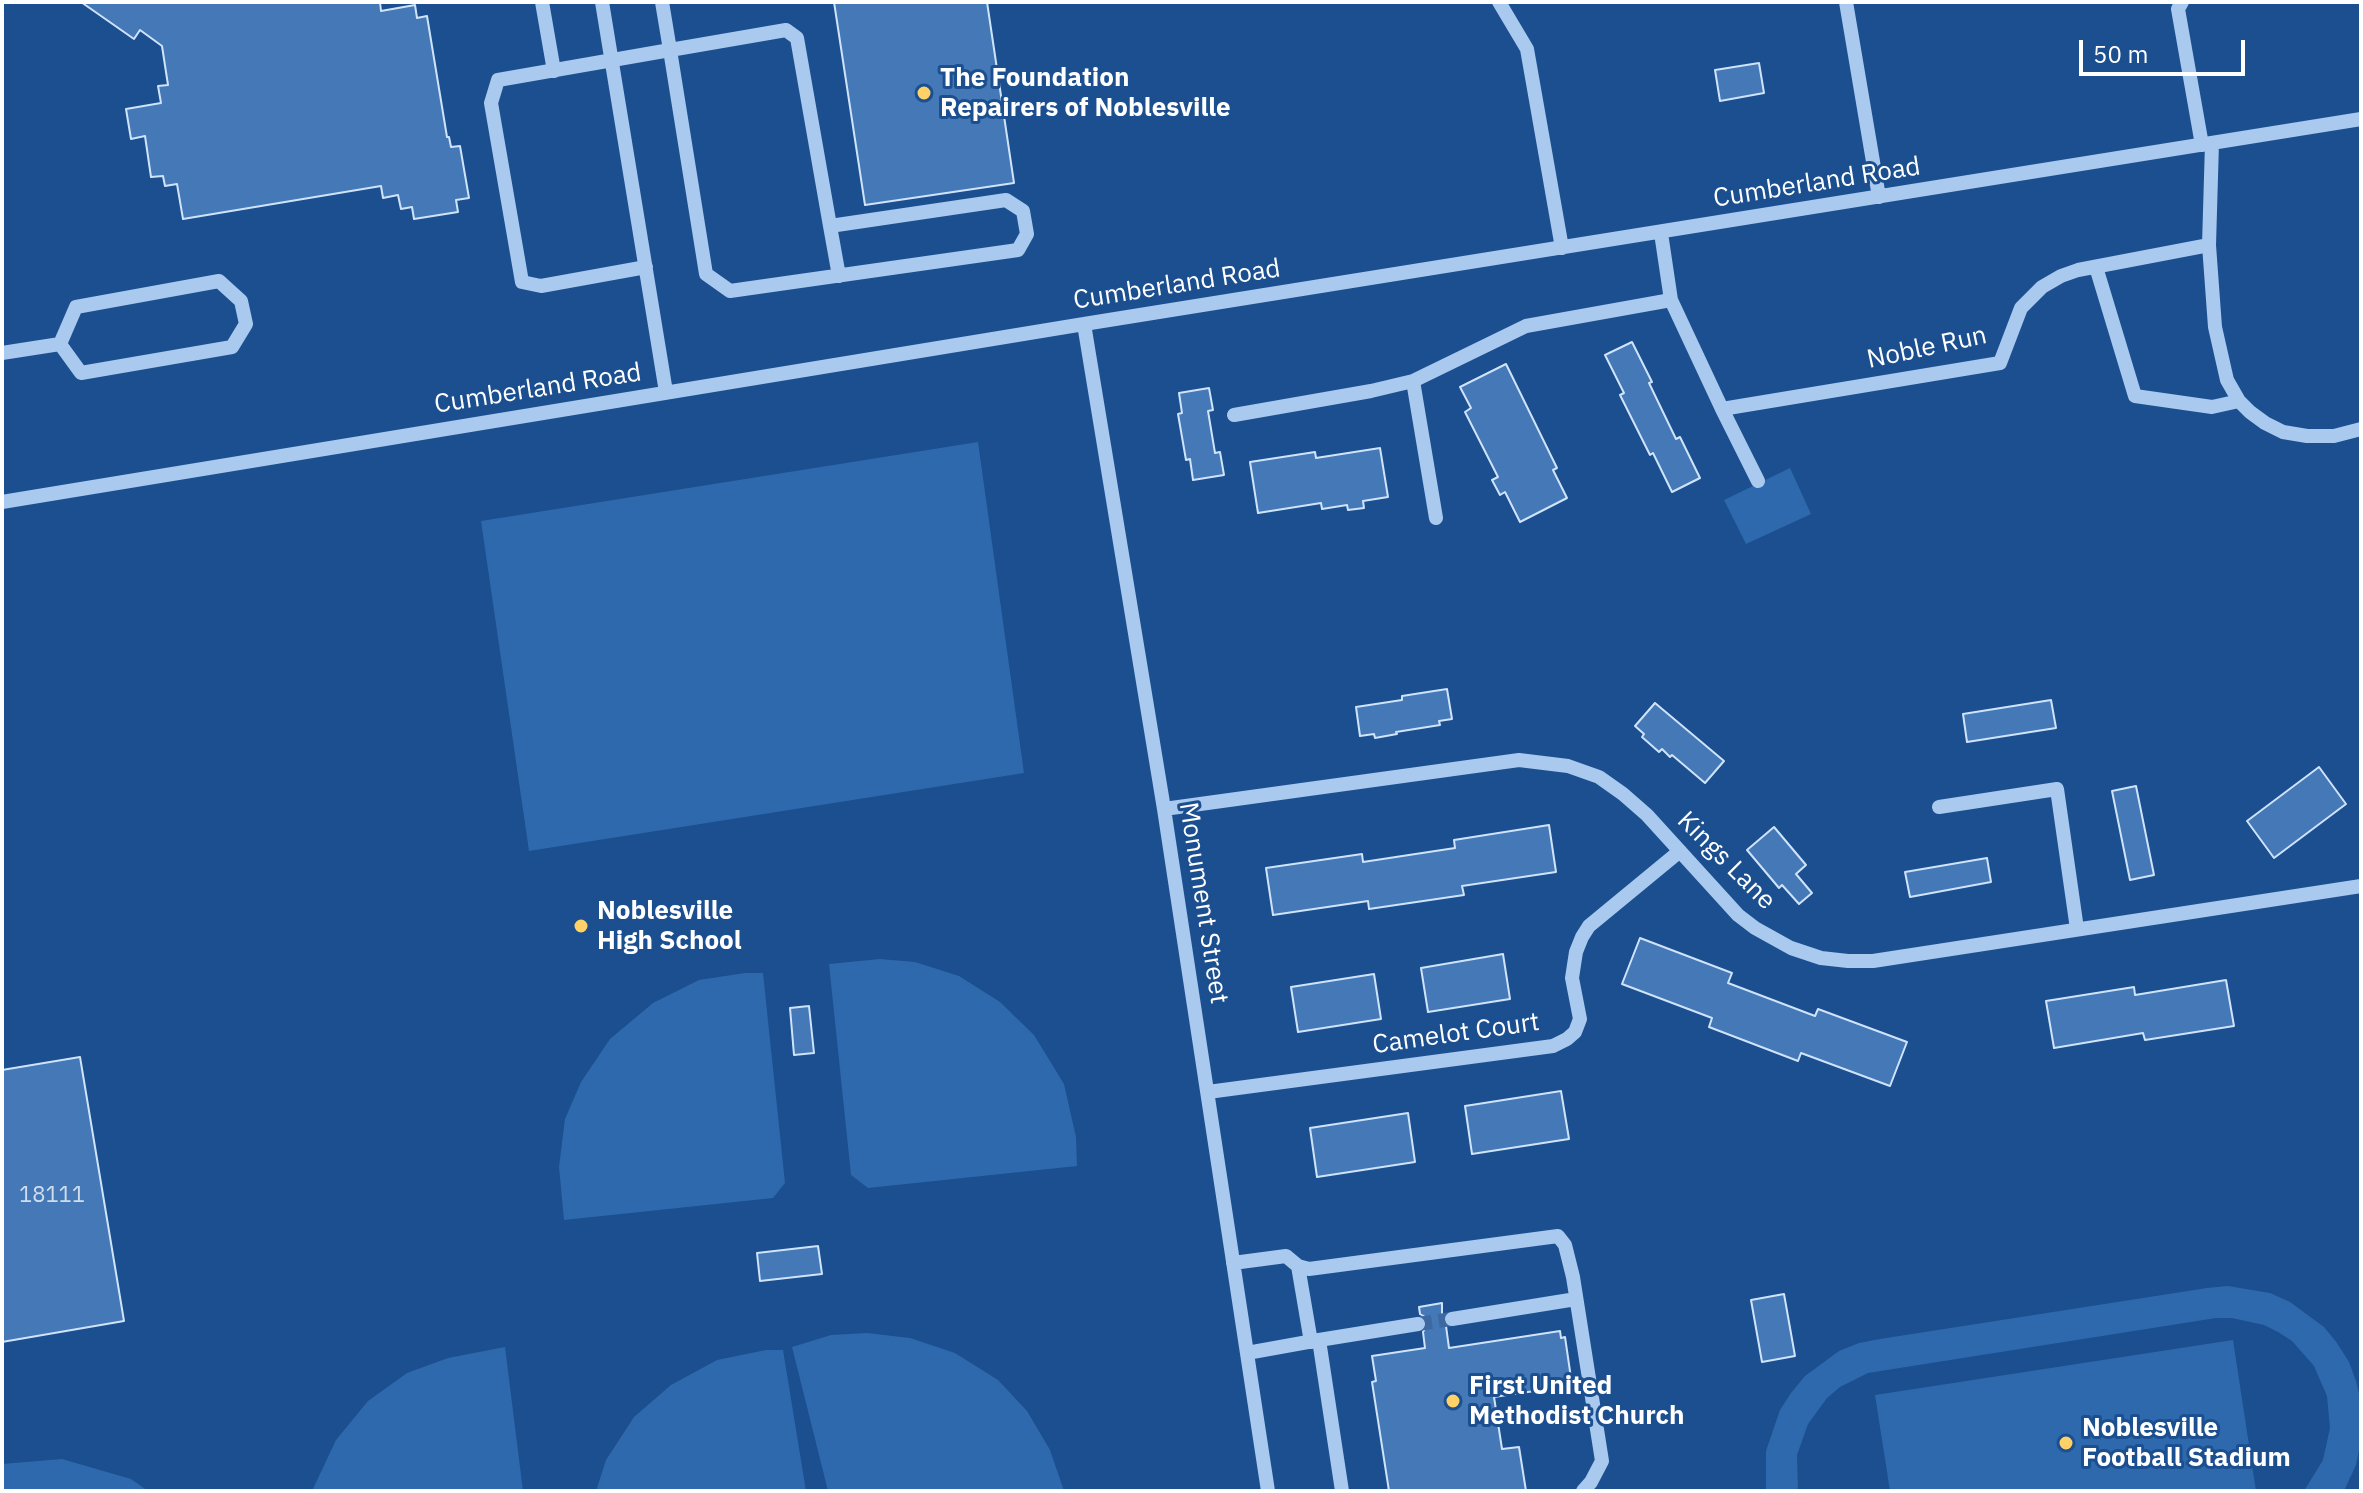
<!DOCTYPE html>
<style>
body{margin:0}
#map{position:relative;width:2363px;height:1493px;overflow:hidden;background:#1b4f8f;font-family:"IBM Plex Sans",sans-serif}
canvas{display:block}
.frame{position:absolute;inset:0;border:4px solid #fff;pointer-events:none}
.scale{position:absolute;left:2079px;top:40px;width:166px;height:36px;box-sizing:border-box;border:4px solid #fff;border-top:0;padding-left:10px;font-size:24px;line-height:28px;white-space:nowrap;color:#fff;-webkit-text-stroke:6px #1b4f8f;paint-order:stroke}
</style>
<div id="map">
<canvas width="2363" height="1493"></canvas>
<div class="frame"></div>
<div class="scale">50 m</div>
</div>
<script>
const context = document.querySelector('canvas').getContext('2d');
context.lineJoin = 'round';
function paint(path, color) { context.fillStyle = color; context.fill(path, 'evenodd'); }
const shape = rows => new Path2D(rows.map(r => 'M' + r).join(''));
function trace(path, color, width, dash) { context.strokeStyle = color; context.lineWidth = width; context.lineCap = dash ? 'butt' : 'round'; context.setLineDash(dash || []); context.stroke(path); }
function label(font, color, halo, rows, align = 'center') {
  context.font = font + ' "IBM Plex Sans",sans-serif'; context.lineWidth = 6; context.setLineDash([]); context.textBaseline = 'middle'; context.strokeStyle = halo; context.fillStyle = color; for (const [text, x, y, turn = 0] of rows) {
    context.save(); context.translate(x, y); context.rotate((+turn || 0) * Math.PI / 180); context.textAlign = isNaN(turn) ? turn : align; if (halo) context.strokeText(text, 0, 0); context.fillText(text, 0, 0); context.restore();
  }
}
const green = shape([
 [978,442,1024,773,529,851,481,521],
 [1790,468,1811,514,1746,544,1724,500],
 [880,959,915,962,959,976,1000,1002,1034,1035,1064,1084,1076,1137,1077,1166,868,1188,851,1175,829,964],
 [745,973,763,973,785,1183,773,1198,564,1220,559,1167,565,1119,581,1082,610,1039,653,1003,699,980],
 [2228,1286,2270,1293,2290,1302,2324,1327,2337,1343,2349,1362,2356,1381,2361,1402,2361,1441,2356,1465,2344,1491,2304,1491,2323,1460,2330,1428,2327,1396,2314,1366,2292,1341,2278,1332,2264,1325,2232,1318,2216,1318,1868,1373,1840,1387,1827,1398,1808,1424,1797,1455,1798,1491,1766,1491,1766,1451,1780,1410,1791,1393,1805,1376,1839,1351,1859,1343,1880,1339,2207,1288],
 [867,1333,910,1338,955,1353,998,1380,1027,1411,1050,1450,1064,1491,828,1491,792,1347,831,1335],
 [2233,1340,2256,1491,1890,1491,1875,1395],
 [505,1347,523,1491,312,1491,336,1440,368,1401,407,1373,448,1358],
 [766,1350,783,1350,806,1491,596,1491,606,1460,634,1417,671,1385,717,1360],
 [62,1459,131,1479,148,1491,2,1491,2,1464]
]);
const building = shape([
 [81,2,380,2,381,11,415,5,417,18,427,16,447,137,449,137,451,147,460,146,469,198,456,200,458,212,414,219,412,207,401,209,398,195,383,198,381,186,183,219,177,184,165,186,163,176,151,177,145,136,131,139,126,109,161,103,158,86,168,85,162,46,140,30,134,39,81,2],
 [834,2,987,2,1014,183,865,205,834,2],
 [1759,63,1764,93,1720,101,1715,70,1759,63],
 [1632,342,1652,382,1649,383,1676,439,1680,437,1700,478,1672,492,1653,453,1650,455,1620,395,1624,393,1605,355,1632,342],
 [1506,364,1557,468,1553,470,1567,498,1520,522,1505,492,1500,495,1492,480,1498,477,1465,412,1471,408,1460,387,1506,364],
 [1209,388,1213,410,1208,411,1215,453,1220,452,1224,475,1193,480,1190,459,1186,460,1178,414,1182,413,1179,393,1209,388],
 [1380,448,1388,497,1363,501,1364,508,1348,510,1347,505,1322,509,1321,503,1258,513,1250,462,1315,452,1316,458,1380,448],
 [1447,689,1452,719,1439,721,1440,725,1396,732,1397,734,1375,738,1374,734,1360,736,1356,707,1402,700,1402,696,1447,689],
 [2051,700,2056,728,1967,742,1963,714,2051,700],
 [1655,703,1724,761,1705,783,1672,755,1670,757,1662,749,1659,752,1642,737,1644,734,1635,726,1655,703],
 [2319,767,2346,804,2274,858,2247,821,2319,767],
 [2136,786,2154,875,2130,880,2112,791,2136,786],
 [1549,825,1556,872,1462,886,1464,895,1369,909,1368,901,1273,915,1266,868,1362,854,1363,862,1455,848,1454,840,1549,825],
 [1774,827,1806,865,1796,874,1812,893,1799,904,1782,885,1779,888,1747,850,1774,827],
 [1987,858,1991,882,1910,897,1905,872,1987,858],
 [1640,938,1732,973,1728,983,1815,1016,1818,1009,1907,1042,1890,1086,1801,1053,1798,1061,1709,1027,1712,1018,1622,984,1640,938],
 [1503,954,1510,999,1428,1012,1421,968,1503,954],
 [1374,974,1381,1019,1298,1032,1291,987,1374,974],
 [2226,980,2234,1026,2145,1040,2143,1033,2054,1048,2046,1001,2134,987,2135,995,2226,980],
 [809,1006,814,1053,794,1055,790,1008,809,1006],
 [80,1057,124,1321,2,1342,2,1070,80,1057],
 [1561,1091,1569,1139,1472,1154,1465,1106,1561,1091],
 [1408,1113,1415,1162,1317,1177,1310,1128,1408,1113],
 [818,1246,822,1274,760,1281,757,1253,818,1246],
 [1784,1294,1795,1356,1762,1362,1751,1300,1784,1294],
 [1442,1303,1442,1320,1446,1326,1449,1348,1560,1331,1561,1338,1565,1337,1571,1378,1568,1379,1569,1386,1494,1397,1502,1449,1519,1447,1526,1491,1389,1491,1372,1382,1376,1381,1372,1356,1425,1348,1423,1332,1428,1323,1425,1317,1420,1314,1419,1307,1442,1303]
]);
const minorTunnel = shape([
 [1418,1324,1452,1319]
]);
const minor = shape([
 [542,2,554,71],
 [602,2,666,392],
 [1499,2,1527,49,1562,248],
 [1846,2,1879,197],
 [2182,2,2178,9,2202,145],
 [2212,143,2209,245,2215,327,2227,380,2239,401,2250,412,2265,423,2283,432,2307,436,2334,436,2361,429],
 [830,226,839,276],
 [1661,233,1671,300,1722,409,1758,481],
 [646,267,541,286,522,282,491,103,498,80,670,50,786,30,797,38,830,226,1006,200,1023,211,1027,234,1018,250,730,291,706,274,670,50,662,2],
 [2096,267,2135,396,2212,407,2239,401],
 [219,281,241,301,246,324,232,347,81,373,60,344,76,307,219,281],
 [1084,324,1164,809,1268,1491],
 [2,353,60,344],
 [1413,381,1436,518],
 [1722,409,2000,363,2021,308,2042,287,2061,276,2078,270,2209,245],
 [1234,415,1371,391,1413,381,1526,326,1671,300],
 [2,502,1084,324,2361,119],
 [1939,807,2057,789,2077,929],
 [1164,809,1519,760,1568,766,1599,777,1623,794,1647,815,1738,915,1755,928,1791,948,1821,958,1848,961,1873,961,2361,886],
 [1208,1092,1553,1046,1567,1039,1575,1032,1580,1019,1572,978,1576,952,1582,937,1589,926,1680,851],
 [1233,1263,1286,1256,1298,1266,1309,1269,1558,1236,1565,1245,1573,1277,1602,1461,1591,1482,1583,1491],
 [1298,1266,1311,1342],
 [1452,1319,1576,1299],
 [1319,1340,1418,1324],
 [1247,1353,1319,1340,1342,1491]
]);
const markers = [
 [924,93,8,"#ffd166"],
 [581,926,8,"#ffd166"],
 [1453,1401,8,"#ffd166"],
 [2066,1443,8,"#ffd166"]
];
const numberNames = [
 ["18111",52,1196]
];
const poiNames = [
 ["The Foundation",940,78],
 ["Repairers of Noblesville",940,108],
 ["Noblesville",597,911],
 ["High School",597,941],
 ["First United",1469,1386],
 ["Methodist Church",1469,1416],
 ["Noblesville",2082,1428],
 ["Football Stadium",2082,1458]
];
const streetNames = [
 ["Cumberland Road",1817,183,-9],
 ["Cumberland Road",1177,285,-9],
 ["Noble Run",1927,348,-12],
 ["Cumberland Road",538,389,-9],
 ["Kings Lane",1726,861,45],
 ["Monument Street",1203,903,81],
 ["Camelot Court",1456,1034,-8]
];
paint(green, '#2e69ad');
paint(building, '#4478b7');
trace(building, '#cfe3fa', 2);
trace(minorTunnel, '#3d69a0', 14, [14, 7]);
trace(minor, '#a9c9ee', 14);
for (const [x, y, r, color] of markers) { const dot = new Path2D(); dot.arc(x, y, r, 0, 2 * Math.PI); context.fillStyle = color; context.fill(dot); trace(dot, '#1b4f8f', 3); }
label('22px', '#d0dded', null, numberNames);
label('bold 26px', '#fff', '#1b4f8f', poiNames, 'left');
label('26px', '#fff', '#1b4f8f', streetNames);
</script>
